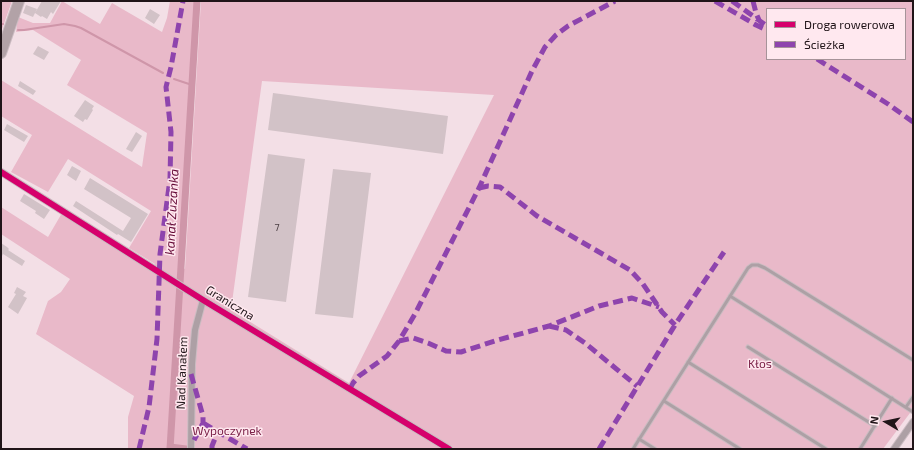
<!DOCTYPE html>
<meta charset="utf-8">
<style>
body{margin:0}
#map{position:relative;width:914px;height:450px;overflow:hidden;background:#f3dfe6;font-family:"Exo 2",sans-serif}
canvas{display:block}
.frame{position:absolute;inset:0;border:2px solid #201418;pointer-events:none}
.legend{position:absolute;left:766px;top:8px;width:140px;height:52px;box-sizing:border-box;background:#ffe8ef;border:1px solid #a69399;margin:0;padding:5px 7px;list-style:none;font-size:12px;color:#201418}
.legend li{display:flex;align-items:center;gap:8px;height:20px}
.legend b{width:20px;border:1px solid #a69399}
.north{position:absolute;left:866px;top:402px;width:40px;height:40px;-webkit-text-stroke:3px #ffe8ef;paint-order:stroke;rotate:279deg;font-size:11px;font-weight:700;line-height:16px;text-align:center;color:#201418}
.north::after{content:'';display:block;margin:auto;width:14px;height:18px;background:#201418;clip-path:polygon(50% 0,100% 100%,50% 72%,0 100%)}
</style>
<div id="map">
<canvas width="914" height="450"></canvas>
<div class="frame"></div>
<ul class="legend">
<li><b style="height:5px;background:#d6006c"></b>Droga rowerowa</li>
<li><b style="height:5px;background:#8e44ad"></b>Ścieżka</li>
</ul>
<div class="north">N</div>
</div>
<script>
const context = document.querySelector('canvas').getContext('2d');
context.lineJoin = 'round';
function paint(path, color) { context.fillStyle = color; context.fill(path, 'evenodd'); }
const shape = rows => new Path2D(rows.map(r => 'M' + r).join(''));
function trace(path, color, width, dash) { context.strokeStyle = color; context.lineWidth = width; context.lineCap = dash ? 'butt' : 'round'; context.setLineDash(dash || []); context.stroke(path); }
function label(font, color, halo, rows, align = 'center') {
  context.font = font + ' "Exo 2",sans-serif'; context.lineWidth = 3; context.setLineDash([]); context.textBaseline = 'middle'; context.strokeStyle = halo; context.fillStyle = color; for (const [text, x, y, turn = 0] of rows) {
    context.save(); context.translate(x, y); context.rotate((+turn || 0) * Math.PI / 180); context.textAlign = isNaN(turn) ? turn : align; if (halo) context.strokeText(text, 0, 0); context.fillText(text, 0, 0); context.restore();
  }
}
const green = shape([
 [1,1,12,1,1,32],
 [62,1,100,24,112,3,162,32,167,18,170,1,195,1,180,266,185,269,201,1,913,1,913,409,883,449,128,449,128,417,134,396,36,334,48,301,61,292,70,279,1,234,1,207,48,237,62,213,154,272,155,264,129,248,151,211,68,159,48,192,11,172,32,135,1,116,1,80,142,167,147,133,67,85,81,60,33,30,16,32,18,17,33,23,50,23],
 [767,9,905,9,905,59,767,59],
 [262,81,494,95,349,383,231,310]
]);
const stream = shape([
 [1,24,3,24],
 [18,30,24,30,64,24,75,26,81,28,163,73],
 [174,79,192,85]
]);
const canal = shape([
 [170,447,186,449],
 [170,449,197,1]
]);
const building = shape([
 [42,1,61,1,53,14,51,12,47,19,42,16,41,17,35,13,33,17,23,13,26,5,37,9,35,13],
 [150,9,160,15,154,24,145,18],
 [38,46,49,52,44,60,33,54],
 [20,81,36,91,33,95,18,86],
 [273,93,448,116,443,154,268,130],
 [85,100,94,106,92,109,93,110,87,120,85,119,83,122,74,116],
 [7,124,28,136,24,142,4,130],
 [136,132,142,136,132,152,126,149],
 [268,154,305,159,286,302,248,297],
 [72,166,81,171,76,181,67,175],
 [333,169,371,173,353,318,315,314],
 [90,178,148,214,131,242,118,234,117,235,73,206,76,201,123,231,131,218,84,189],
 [24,194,50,210,44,219,35,213,36,211,20,201],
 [1,243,7,247,9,249,8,250,25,261,22,266,3,254,1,258],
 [17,287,26,292,23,296,27,298,18,314,8,307,16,294,14,293]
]);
const lane = shape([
 [730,296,913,412],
 [748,347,875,426],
 [688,362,826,449],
 [664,401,740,449],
 [906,407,913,397],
 [639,439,655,449],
 [633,449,748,268,752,265,758,265,765,268,913,360],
 [860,449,892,398]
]);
const street = shape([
 [1,172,203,300,449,449],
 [191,449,192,364,195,330,203,300],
 [894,449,913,422]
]);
const primary = shape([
 [1,53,19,1]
]);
const quiet = shape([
 [715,1,756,25,767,30],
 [732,1,767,26],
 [753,1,756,13,759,20],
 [817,59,888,104,913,122],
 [479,188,488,186,500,187,537,216,630,270,643,284,662,312,675,325],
 [549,326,566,330,585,343,637,386],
 [399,341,413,338,428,343,446,351,461,352,498,340,549,326,599,306,632,298,659,307],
 [191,374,203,416,203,423,192,444],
 [350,389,353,383,359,376,387,356,399,341,415,314,479,188,532,71,545,47,556,35,568,26,615,1],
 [203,423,247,449],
 [139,449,149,407,157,339,160,254,170,179,171,132,166,87,171,67,183,1],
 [212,449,212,446,218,431],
 [599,449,675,325,724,252]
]);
const cycleway = shape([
 [1,172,203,300,449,449]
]);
const numberNames = [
 ["7",277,228]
];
const streetNames = [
 ["Graniczna",230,303,32],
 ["Nad Kanałem",182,373,-88]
];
const parkNames = [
 ["Kłos",760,364],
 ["Wypoczynek",227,431]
];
const waterNames = [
 ["kanał Zuzanka",172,212,-87]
];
paint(green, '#e9b9c9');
trace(stream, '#cf96a9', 2);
trace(canal, '#cf96a9', 7);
paint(building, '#d2c2c7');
trace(lane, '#cbbcc2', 5);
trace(street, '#cbbcc2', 8);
trace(primary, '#cbbcc2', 12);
trace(lane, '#ada0a5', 3);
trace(street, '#ada0a5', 6);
trace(primary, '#b2a2a7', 10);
trace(quiet, '#8e44ad', 5, [10, 5]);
trace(cycleway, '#d6006c', 6);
label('10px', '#4c4044', null, numberNames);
label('12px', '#201418', '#ffe8ef', streetNames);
label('12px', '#7d244a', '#ffe8ef', parkNames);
label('italic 13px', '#650936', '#ffe8ef', waterNames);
</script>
